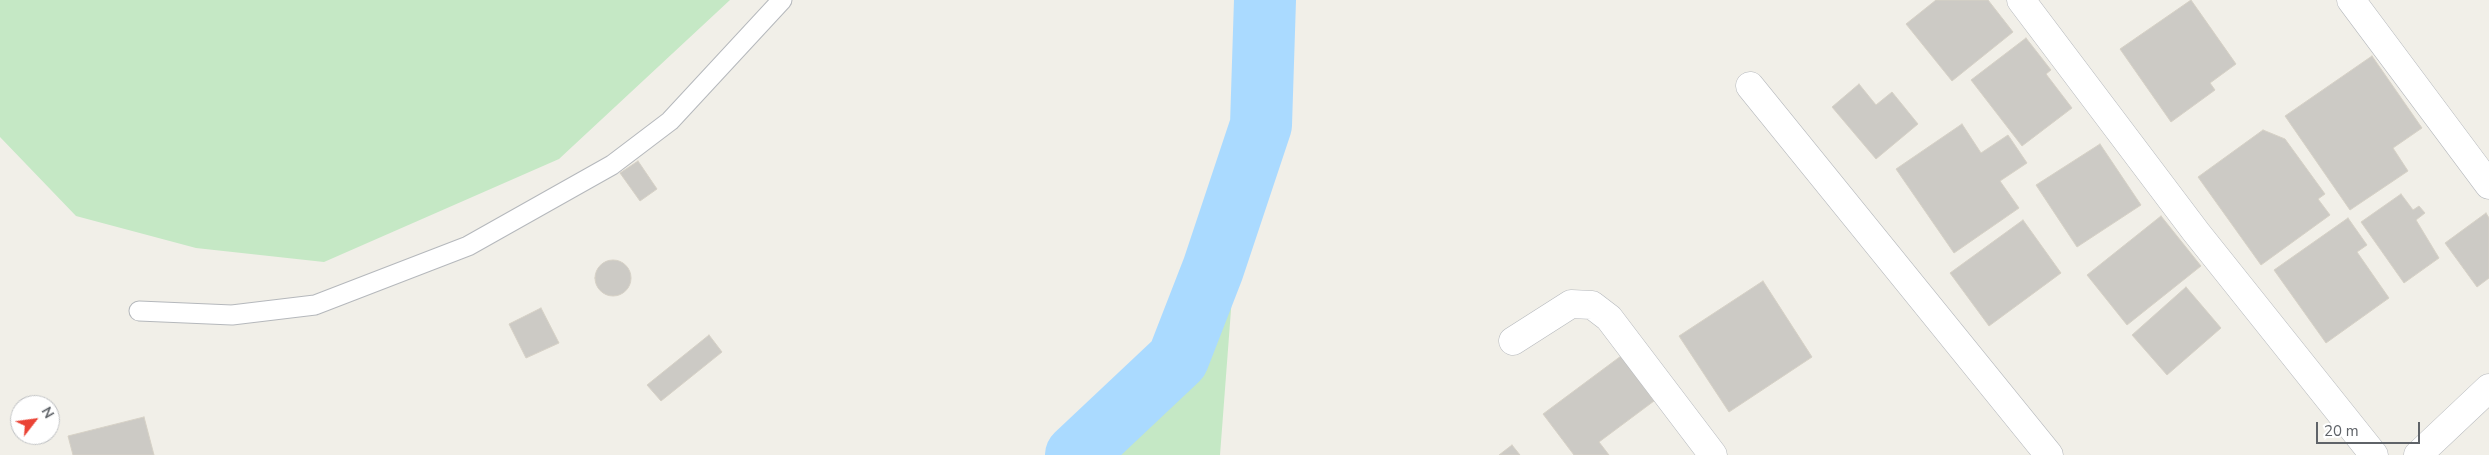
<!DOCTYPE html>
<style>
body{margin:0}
#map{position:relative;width:2489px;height:455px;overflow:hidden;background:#f1efe8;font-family:"Nunito Sans",sans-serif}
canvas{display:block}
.north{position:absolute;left:10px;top:395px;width:50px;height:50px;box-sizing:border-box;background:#fff;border:1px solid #bfc1c3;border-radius:50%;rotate:60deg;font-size:14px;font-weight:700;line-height:20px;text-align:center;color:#5f6368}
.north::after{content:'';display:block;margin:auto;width:18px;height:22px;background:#ea4335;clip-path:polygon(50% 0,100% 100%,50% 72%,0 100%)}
.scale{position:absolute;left:2316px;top:422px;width:104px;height:22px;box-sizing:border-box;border:2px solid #5f6368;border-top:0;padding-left:6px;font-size:15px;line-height:18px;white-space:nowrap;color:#5f6368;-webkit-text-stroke:4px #fff;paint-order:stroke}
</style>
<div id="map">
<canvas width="2489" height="455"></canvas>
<div class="north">N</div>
<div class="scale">20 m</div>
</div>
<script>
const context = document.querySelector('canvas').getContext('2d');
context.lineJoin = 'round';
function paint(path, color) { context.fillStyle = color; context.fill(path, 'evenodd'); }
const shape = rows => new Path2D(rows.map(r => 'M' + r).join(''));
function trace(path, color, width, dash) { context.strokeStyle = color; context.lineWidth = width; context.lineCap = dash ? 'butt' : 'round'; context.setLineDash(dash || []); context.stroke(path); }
const green = shape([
 [0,0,730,0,559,159,324,262,196,248,76,216,0,137],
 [1235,257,1220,455,1047,455,1092,421]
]);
const river = shape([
 [1076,455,1178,359,1213,269,1261,125,1265,0]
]);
const building = shape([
 [1936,0,1988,0,2013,32,1952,81,1906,24,1936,0],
 [2191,0,2236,64,2210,83,2215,90,2171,122,2120,49,2191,0],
 [2026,38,2051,70,2046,74,2072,108,2022,146,1971,80,2026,38],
 [2372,56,2422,128,2393,148,2408,171,2350,210,2285,116,2372,56],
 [1859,84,1876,105,1892,92,1918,124,1876,159,1832,107,1859,84],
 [1962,124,1981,153,2008,135,2027,163,2000,181,2019,208,1954,253,1896,169,1962,124],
 [2263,130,2285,139,2325,194,2318,199,2330,215,2261,265,2198,177,2263,130],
 [2100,144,2141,205,2077,247,2036,185,2100,144],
 [638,161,657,189,640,201,620,173,638,161],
 [2401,194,2413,210,2419,206,2425,213,2416,220,2439,258,2404,283,2361,222,2401,194],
 [2486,213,2489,218,2489,278,2477,287,2445,243,2486,213],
 [2161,216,2201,266,2127,325,2087,275,2161,216],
 [2348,218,2367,245,2357,252,2389,298,2326,343,2274,270,2348,218],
 [2023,220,2061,273,1989,326,1950,273,2023,220],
 '595 278a18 18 0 1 1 36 0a18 18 0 1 1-36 0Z',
 [1763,281,1812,357,1729,412,1679,336,1763,281],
 [2186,287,2221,328,2167,375,2132,335,2186,287],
 [541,308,559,343,526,358,509,324,541,308],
 [709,335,722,352,661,401,647,385,709,335],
 [1621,356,1654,401,1599,442,1609,455,1574,455,1543,414,1621,356],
 [144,417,154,455,73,455,68,436,144,417],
 [1512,445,1520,455,1499,455,1512,445]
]);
const lane = shape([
 [139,311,232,315,315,305,468,246,612,165,670,121,782,0]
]);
const street = shape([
 [2021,0,2196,232,2374,455],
 [2351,0,2489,185],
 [1750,86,2049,455],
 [1513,341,1571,304,1592,305,1609,318,1713,455],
 [2418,455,2489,388]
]);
paint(green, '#c5e8c5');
trace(river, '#aadaff', 62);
paint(building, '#cccac5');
trace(building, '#d6d1c6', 1);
trace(lane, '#b5b8bc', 21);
trace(street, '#b5b8bc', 29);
trace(lane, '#fff', 19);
trace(street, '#fff', 28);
</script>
